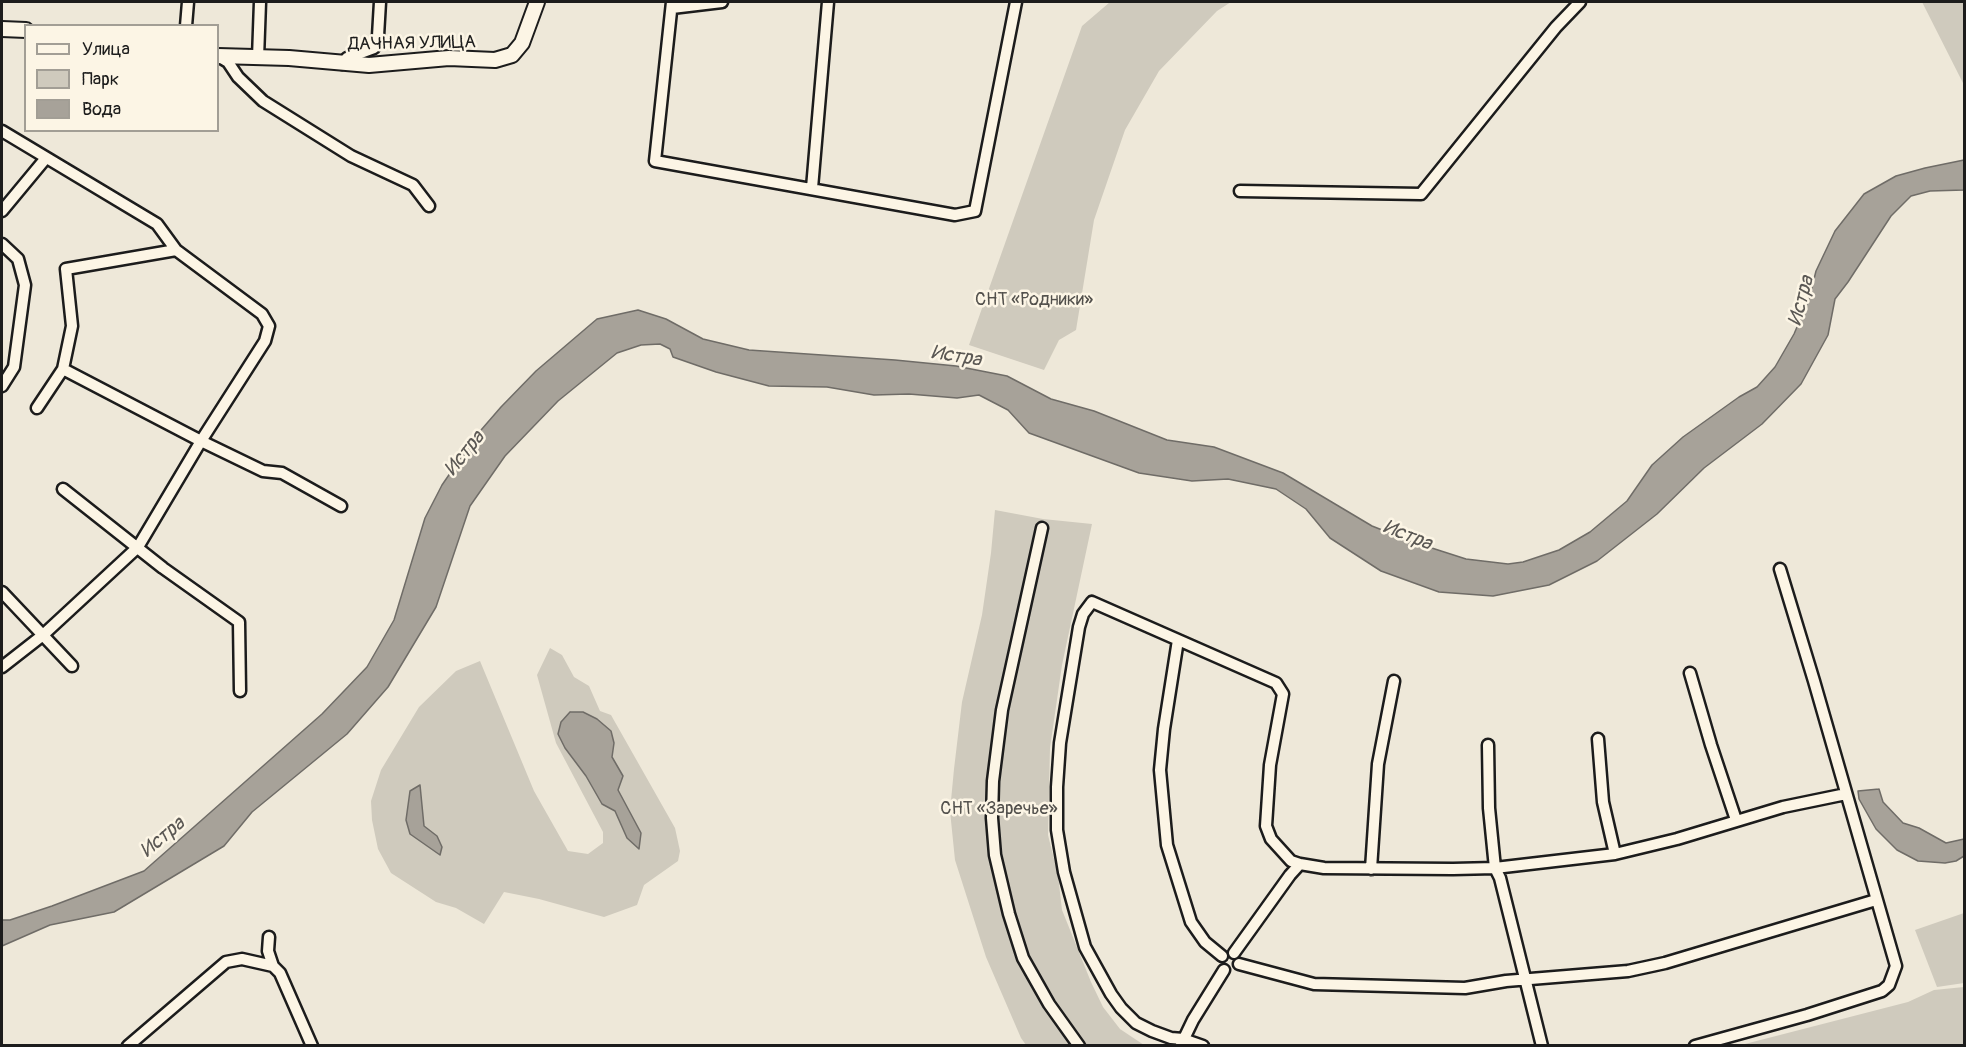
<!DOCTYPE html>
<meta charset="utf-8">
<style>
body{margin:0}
#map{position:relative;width:1966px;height:1047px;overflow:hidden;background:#eee8d9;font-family:Pangolin,sans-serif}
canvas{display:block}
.frame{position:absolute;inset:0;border:3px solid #1c1c1c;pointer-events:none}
.legend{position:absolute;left:24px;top:24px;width:195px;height:108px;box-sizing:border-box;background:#fcf5e5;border:2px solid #a29e95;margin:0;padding:8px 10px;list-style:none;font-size:18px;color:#1c1c1c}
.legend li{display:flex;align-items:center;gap:12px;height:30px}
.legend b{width:30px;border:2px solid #a29e95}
</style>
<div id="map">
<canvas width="1966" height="1047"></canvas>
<div class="frame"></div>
<ul class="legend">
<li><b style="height:8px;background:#fcf5e5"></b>Улица</li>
<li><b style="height:16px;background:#cfcabd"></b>Парк</li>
<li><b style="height:16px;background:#a7a299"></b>Вода</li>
</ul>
</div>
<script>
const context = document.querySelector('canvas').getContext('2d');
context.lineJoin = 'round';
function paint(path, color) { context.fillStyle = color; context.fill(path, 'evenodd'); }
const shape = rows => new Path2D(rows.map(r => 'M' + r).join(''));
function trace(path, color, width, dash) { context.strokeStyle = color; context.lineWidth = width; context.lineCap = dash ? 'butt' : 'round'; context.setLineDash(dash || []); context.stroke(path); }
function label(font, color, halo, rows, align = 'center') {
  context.font = font + ' Pangolin,sans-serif'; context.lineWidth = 5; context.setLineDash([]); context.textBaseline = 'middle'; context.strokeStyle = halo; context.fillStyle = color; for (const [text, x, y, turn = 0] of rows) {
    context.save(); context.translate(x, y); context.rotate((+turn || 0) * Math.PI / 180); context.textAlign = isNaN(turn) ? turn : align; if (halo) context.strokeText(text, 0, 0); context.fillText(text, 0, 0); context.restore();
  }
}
const green = shape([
 [1110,2,1231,2,1217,11,1159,71,1125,130,1094,220,1076,330,1059,340,1044,370,969,345,1082,26],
 [1922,2,1964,2,1964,85],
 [995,510,1043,519,1092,524,1062,665,1050,748,1048,835,1058,875,1062,910,1091,982,1103,1007,1120,1029,1144,1045,1026,1045,1021,1038,986,957,955,860,950,811,954,769,962,702,982,615,991,553],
 [550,648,562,655,574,677,589,686,600,711,611,715,675,828,680,851,678,861,644,885,637,905,604,917,539,899,504,892,484,924,456,908,436,902,391,873,378,849,372,820,371,801,381,770,419,707,456,671,480,661,534,791,568,851,588,854,603,843,603,832,556,743,537,675],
 [1964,913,1964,983,1937,987,1915,930],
 [1964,987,1964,1045,1741,1045,1908,1002,1934,990]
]);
const water = shape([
 [1964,160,1964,190,1930,191,1911,196,1891,216,1848,282,1835,299,1828,335,1801,384,1762,424,1704,468,1657,514,1597,561,1549,585,1493,596,1439,592,1381,571,1330,538,1306,509,1276,489,1228,479,1192,481,1139,473,1029,433,1008,410,979,395,957,398,909,394,874,395,827,387,769,386,716,372,673,357,670,349,660,344,641,345,617,353,558,401,505,456,470,506,436,607,388,687,347,734,252,812,224,846,114,912,50,925,2,946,2,920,10,920,52,906,144,871,322,714,367,667,394,620,425,518,442,485,475,437,501,407,536,371,597,319,638,310,666,319,703,339,749,350,895,360,956,366,1007,376,1051,399,1094,411,1167,440,1214,447,1283,473,1372,526,1410,541,1466,559,1508,564,1523,562,1559,550,1590,532,1627,501,1652,465,1683,437,1739,397,1757,387,1775,367,1794,334,1809,299,1816,271,1835,231,1864,194,1896,176,1925,168,1964,160],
 [570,712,583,712,597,719,611,731,614,743,612,757,623,776,618,790,641,833,639,849,627,838,615,811,602,804,586,776,565,748,558,734,561,722,570,712],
 [420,785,424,826,437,836,442,847,440,855,410,834,406,820,410,791,420,785],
 [1879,789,1883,802,1903,823,1919,828,1946,843,1964,839,1964,856,1956,861,1945,863,1918,861,1897,850,1876,829,1859,799,1858,791,1879,789]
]);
const street = shape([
 [672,2,655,161,955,215,975,211,1016,2],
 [672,8,722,2],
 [186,26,188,2],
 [218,56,228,62,238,77,263,101,351,156,413,185,429,206],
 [258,58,260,2],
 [342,64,347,58,374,48,378,36,380,2],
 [2,131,157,224,176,250,66,269,72,326,63,369,37,408],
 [812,188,828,2],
 [1240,191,1421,194,1556,27,1580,2],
 [2,211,46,158],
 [2,244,18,259,25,285,14,367,2,386],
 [63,369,201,441,263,471,282,473,341,506],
 [63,489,163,568,239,622,240,691],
 [1042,528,1002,710,993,781,992,818,995,855,1009,914,1023,958,1049,1004,1079,1046],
 [2,592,72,666],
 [1178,640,1164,729,1160,770,1167,845,1191,922,1205,942,1222,956],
 [2,667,43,635,138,547,201,441,265,341,269,326,262,314,176,250],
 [1690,673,1711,745,1736,820],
 [1598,739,1603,802,1615,854],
 [1488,745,1489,808,1495,868,1500,878,1542,1046],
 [1371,869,1378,764,1394,681],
 [269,937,268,951,273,966],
 [1234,953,1290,875,1300,864],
 [1239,964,1314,984,1465,988,1506,981,1628,971,1665,963,1876,900],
 [1181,1045,1193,1020,1224,970],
 [128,1046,226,962,242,959,273,966,280,973,312,1046],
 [1203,1046,1183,1039,1171,1038,1152,1031,1136,1023,1121,1008,1111,994,1085,947,1064,872,1057,830,1057,787,1060,743,1079,627,1083,614,1092,602,1276,683,1283,694,1270,765,1266,826,1271,839,1291,861,1300,864,1324,868,1453,869,1495,868,1615,854,1677,839,1783,807,1846,794],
 [1695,1046,1807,1015,1882,991,1889,985,1896,966,1814,681,1780,569]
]);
const secondary = shape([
 [2,29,26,30],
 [218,56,289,58,369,65,449,58,495,60,512,55,522,43,537,2]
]);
const streetNames = [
 ["ДАЧНАЯ УЛИЦА",412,44,-1]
];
const parkNames = [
 ["СНТ «Родники»",1034,300],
 ["СНТ «Заречье»",999,809]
];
const waterNames = [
 ["Истра",1802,301,-75],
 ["Истра",956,357,9],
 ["Истра",465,454,-51],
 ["Истра",1407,536,22],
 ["Истра",163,838,-40]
];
paint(green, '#cfcabd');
paint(water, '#a7a299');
trace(water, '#6f6c67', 1.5);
trace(street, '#1c1c1c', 15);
trace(secondary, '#1c1c1c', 18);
trace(street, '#fcf5e5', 10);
trace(secondary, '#fcf5e5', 14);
label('18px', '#1c1c1c', '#fcf5e5', streetNames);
label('18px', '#52504c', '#fcf5e5', parkNames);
label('italic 20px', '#5b5854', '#fcf5e5', waterNames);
</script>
